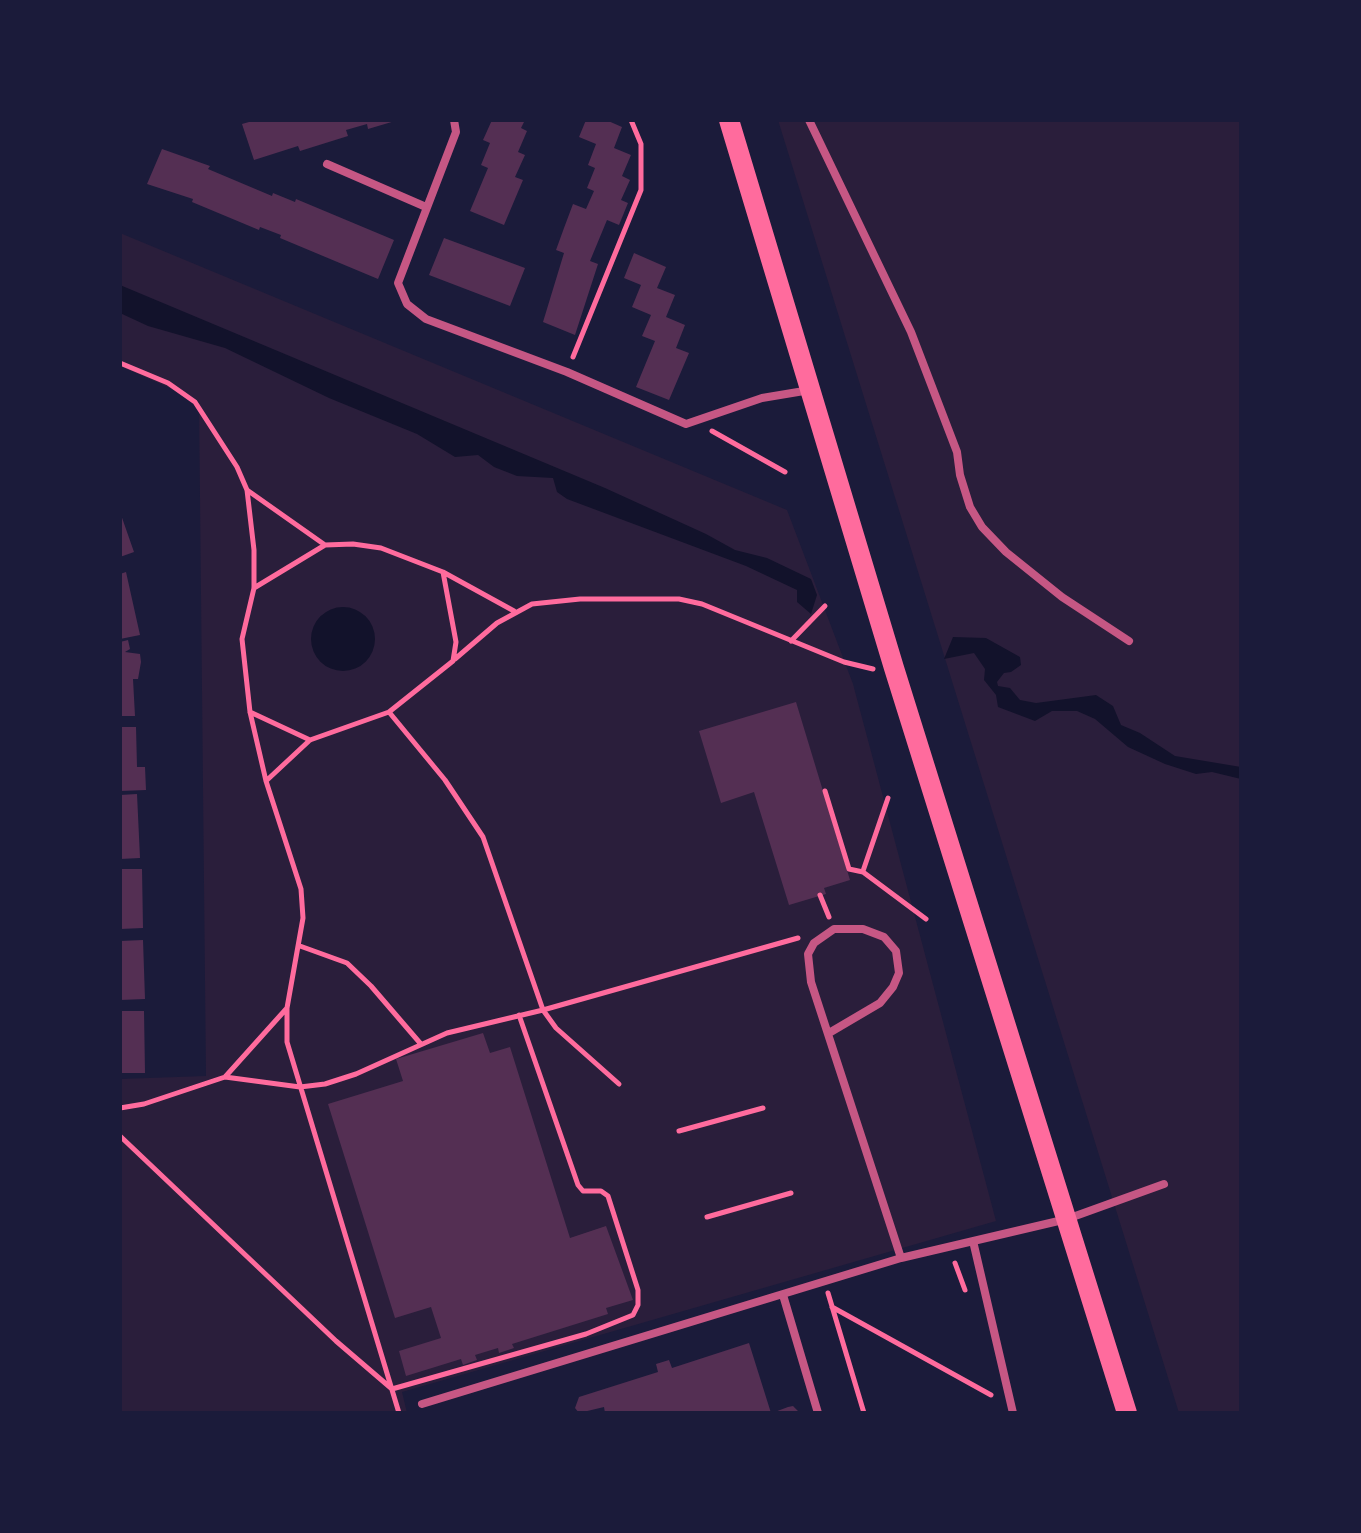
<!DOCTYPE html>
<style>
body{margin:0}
#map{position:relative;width:1361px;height:1533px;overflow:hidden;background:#1b1b3a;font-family:"Roboto Serif",serif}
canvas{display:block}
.frame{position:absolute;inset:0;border:122px solid #1b1b3a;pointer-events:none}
</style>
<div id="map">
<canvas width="1361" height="1533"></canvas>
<div class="frame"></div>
</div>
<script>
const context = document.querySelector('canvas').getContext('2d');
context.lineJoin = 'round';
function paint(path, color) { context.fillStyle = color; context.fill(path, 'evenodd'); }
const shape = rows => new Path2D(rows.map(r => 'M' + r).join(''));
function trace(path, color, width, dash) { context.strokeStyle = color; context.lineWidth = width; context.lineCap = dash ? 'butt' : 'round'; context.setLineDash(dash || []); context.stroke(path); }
const green = shape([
 [778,120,1241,120,1241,1413,1179,1413],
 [120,233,787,510,853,684,996,1221,402,1392,407,1413,120,1413,120,1079,206,1076,199,401,120,366]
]);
const water = shape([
 [120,285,605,488,706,534,735,550,767,558,811,579,817,595,811,614,797,602,797,590,746,566,567,499,557,492,553,478,517,476,494,467,478,455,455,457,417,434,329,398,225,348,148,326,120,313],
 '311 639a32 32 0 1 1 64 0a32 32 0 1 1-64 0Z',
 [953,637,986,638,1020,657,1021,665,1011,672,1004,673,997,682,998,686,1010,688,1020,700,1036,703,1096,695,1113,706,1121,725,1140,733,1175,756,1241,767,1241,779,1212,772,1196,774,1165,764,1128,747,1095,719,1077,711,1052,711,1035,721,998,707,996,695,984,680,985,669,974,653,944,659]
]);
const building = shape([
 [256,120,395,120,395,121,368,129,367,124,346,130,348,136,300,151,298,146,254,160,242,124],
 [492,120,525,120,521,128,527,131,518,152,525,155,515,177,523,180,504,225,470,211,488,168,481,165,490,143,483,140],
 [586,120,606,120,622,127,614,148,631,155,622,176,630,180,621,200,628,203,619,225,607,220,590,261,598,264,575,335,543,322,564,253,556,250,564,228,573,204,586,209,594,191,587,188,595,168,588,165,596,144,579,137],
 [162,149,210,166,208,169,272,196,273,193,295,202,296,199,394,240,378,279,280,238,281,235,260,227,259,230,192,202,193,199,147,184],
 [444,238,525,268,510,306,429,275],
 [634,253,666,267,657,288,675,295,666,317,685,325,676,348,689,353,669,400,636,387,655,341,642,336,651,315,632,307,641,285,624,278],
 [120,512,134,552,120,557],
 [126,572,140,635,120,639,120,574],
 [128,640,130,649,125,652,140,654,141,662,138,679,133,679,135,716,120,716,120,642],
 [796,702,850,880,824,888,826,894,789,905,754,792,721,803,699,731],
 [120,727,136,727,137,767,145,767,146,790,120,791],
 [137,794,140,858,120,859,120,795],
 [120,869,142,869,143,928,120,929],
 [143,940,145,999,120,1000,120,941],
 [120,1011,144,1011,145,1073,120,1073],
 [483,1033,490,1053,510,1047,570,1238,606,1226,633,1300,606,1308,608,1314,512,1344,514,1348,499,1353,498,1348,475,1355,477,1360,463,1365,461,1359,406,1376,399,1351,441,1338,431,1307,395,1318,328,1104,403,1081,396,1059],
 [749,1343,771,1413,605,1413,604,1407,579,1413,575,1408,579,1397,658,1372,656,1364,669,1360,672,1368],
 [793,1406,800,1413,772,1413,788,1407]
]);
const path = shape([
 [573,357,641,190,641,144,631,120],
 [120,363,168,383,195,402,237,467,247,490,254,550,254,588,242,639,250,712,266,781,301,889,303,918,287,1008,287,1042,399,1413],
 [712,431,785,472],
 [247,490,325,545],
 [443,572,514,611],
 [254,588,325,545,353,544,381,548,443,572,456,642,453,661,389,712,310,740,266,781],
 [791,641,825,606],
 [455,659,497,623,532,604,580,599,679,599,702,604,844,662,873,669],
 [250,712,310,740],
 [389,712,445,780,483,837,543,1010,556,1028,619,1084],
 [825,791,849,869,863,872,926,919],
 [863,871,888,798],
 [820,895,829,917],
 [300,946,347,963,371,986,420,1043],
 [225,1077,287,1008],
 [120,1108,144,1104,225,1077,300,1087,325,1084,356,1074,447,1033,543,1010,798,938],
 [679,1131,763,1108],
 [120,1136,336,1341,392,1389,586,1334,633,1315,638,1305,638,1290,608,1196,601,1191,583,1191,578,1185,519,1015],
 [707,1217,791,1193],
 [955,1263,965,1290],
 [828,1293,864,1413],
 [832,1307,991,1395]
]);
const service = shape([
 [454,120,456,132,398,283,407,304,426,319,567,372,686,424,762,398,810,390],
 [809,120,911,332,957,452,960,475,970,507,982,527,1006,552,1062,597,1129,641],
 [327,164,426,207],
 [829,1033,880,1003,893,987,899,973,896,951,884,937,863,929,834,929,814,943,808,954,811,982,901,1258],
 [973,1241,1013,1413],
 [783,1295,818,1413],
 [422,1404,901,1258,1067,1219,1164,1184]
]);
const secondary = shape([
 [729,120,894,668,1127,1413]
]);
paint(green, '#2a1e3b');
paint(water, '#12122b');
paint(building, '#542f53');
trace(path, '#ff6b9d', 5);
trace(service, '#c65784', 8);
trace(secondary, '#ff6b9d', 20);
</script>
